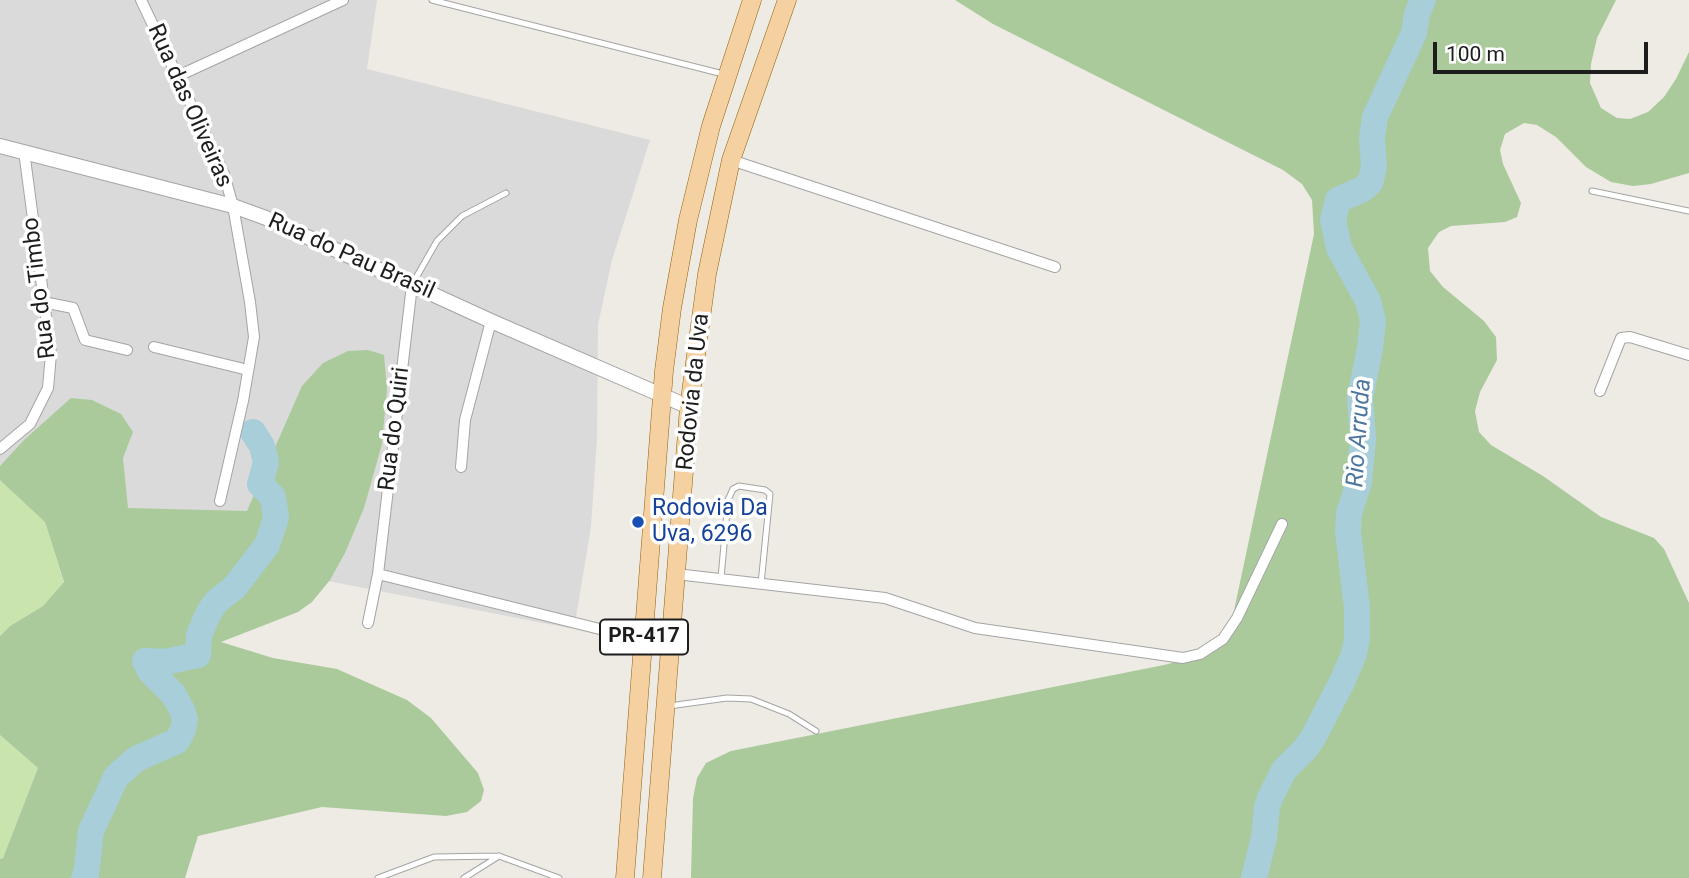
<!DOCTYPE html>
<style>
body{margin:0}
#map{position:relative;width:1689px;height:878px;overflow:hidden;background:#eeebe4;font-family:Roboto,sans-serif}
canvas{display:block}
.scale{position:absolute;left:1433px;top:42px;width:215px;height:32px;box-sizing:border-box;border:4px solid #1d1d1d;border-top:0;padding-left:9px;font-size:21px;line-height:24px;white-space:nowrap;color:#1d1d1d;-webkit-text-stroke:5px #fff;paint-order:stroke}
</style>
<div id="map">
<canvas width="1689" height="878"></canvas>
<div class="scale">100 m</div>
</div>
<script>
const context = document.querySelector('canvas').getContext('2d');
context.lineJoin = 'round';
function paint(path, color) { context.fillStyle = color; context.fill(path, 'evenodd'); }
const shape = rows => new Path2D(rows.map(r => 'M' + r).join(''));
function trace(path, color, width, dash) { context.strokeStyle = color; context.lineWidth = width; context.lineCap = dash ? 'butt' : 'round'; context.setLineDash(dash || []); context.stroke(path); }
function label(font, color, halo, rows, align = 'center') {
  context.font = font + ' Roboto,sans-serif'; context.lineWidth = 7; context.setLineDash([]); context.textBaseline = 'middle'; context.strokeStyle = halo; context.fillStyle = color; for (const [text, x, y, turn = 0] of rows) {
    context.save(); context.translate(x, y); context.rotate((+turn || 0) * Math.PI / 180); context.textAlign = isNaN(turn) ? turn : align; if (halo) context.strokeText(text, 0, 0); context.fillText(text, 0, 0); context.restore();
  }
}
const residential = shape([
 [0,0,377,0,367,69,650,140,612,260,598,325,597,438,591,527,574,629,0,517]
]);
const grass = shape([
 [0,480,45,522,64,583,43,606,10,626,0,636],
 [0,735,38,768,3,858,0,859]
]);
const forest = shape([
 [955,0,1616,0,1597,38,1591,64,1590,83,1601,108,1617,118,1630,119,1648,112,1664,97,1676,79,1689,52,1689,173,1651,184,1633,186,1611,182,1586,167,1556,137,1537,125,1524,123,1505,134,1500,150,1503,164,1521,203,1517,217,1505,222,1451,226,1439,232,1428,248,1430,271,1443,287,1484,321,1496,337,1497,360,1480,392,1475,411,1479,432,1491,445,1543,476,1601,517,1654,538,1664,549,1689,603,1689,878,691,878,693,798,697,778,706,763,731,751,1164,665,1195,657,1214,647,1232,620,1314,234,1312,200,1302,184,1283,170,993,24],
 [368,350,384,355,387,389,382,444,364,508,345,553,330,580,312,602,298,612,221,642,273,658,337,669,407,700,431,718,478,773,484,790,481,801,467,812,446,816,322,807,198,836,185,878,0,878,0,859,3,858,38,768,0,735,0,636,10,626,43,606,64,582,45,522,0,480,0,466,24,440,71,398,92,400,121,414,133,432,123,458,128,508,247,511,302,386,323,363,348,351]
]);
const river = shape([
 [84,878,86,875,91,831,116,777,136,759,177,741,183,730,185,719,182,710,174,695,150,671,145,661,165,662,198,655,199,635,209,612,217,601,234,588,267,545,276,518,273,497,260,484,266,462,262,446,253,432],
 [1254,878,1264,838,1267,807,1270,798,1284,770,1306,748,1314,736,1342,682,1354,654,1357,639,1357,608,1348,532,1349,513,1359,482,1363,438,1360,398,1370,348,1373,320,1368,301,1339,248,1333,220,1338,200,1363,189,1370,183,1374,167,1372,138,1375,117,1414,33,1417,14,1423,0]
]);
const service = shape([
 [432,0,723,74],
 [1592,191,1689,211],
 [413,283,437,241,462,216,506,193],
 [721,578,728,500,733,489,739,486,765,490,770,494,761,584],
 [669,706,727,698,751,699,789,714,816,731],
 [378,878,434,857,499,856,559,878],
 [464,878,499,856]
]);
const minor = shape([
 [141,0,224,174,233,206,250,302,254,337,243,401,220,501],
 [178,76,343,0],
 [731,160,1055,267],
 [43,302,73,308,85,340,127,350],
 [154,347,248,370],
 [1600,391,1621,338,1630,337,1689,355],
 [0,449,30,424,48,388,51,354,24,151],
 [461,467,465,420,491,321],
 [378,574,644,640],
 [676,574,885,598,975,628,1183,658,1200,654,1223,639,1237,618,1282,524],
 [368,623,378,574,412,285]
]);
const tertiary = shape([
 [0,146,233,206,266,218,491,321,689,407]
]);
const primary = shape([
 [625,878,664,371,672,308,688,220,711,126,752,0],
 [652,878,689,407,707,274,731,160,787,0]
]);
const markers = [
 [638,522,7,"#1a4fb4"]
];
const shields = [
 [644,637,88]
];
const shieldNames = [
 ["PR-417",644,637]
];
const streetNames = [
 ["Rua das Oliveiras",189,106,66],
 ["Rua do Pau Brasil",351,257,24],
 ["Rua do Timbo",40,288,-97],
 ["Rodovia da Uva",694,392,-84],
 ["Rua do Quiri",395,429,-83]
];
const transitNames = [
 ["Rodovia Da",652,509],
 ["Uva, 6296",652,535]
];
const waterNames = [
 ["Rio Arruda",1360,433,-86]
];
paint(residential, '#dbdada');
paint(grass, '#c9e5ad');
paint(forest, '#aaca9c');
trace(river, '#a7ced9', 26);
trace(service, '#a4a4a4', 7);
trace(minor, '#a4a4a4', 12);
trace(tertiary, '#a4a4a4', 16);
trace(primary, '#8d610a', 19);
trace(service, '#fff', 5);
trace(minor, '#fff', 10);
trace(tertiary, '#fff', 14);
trace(primary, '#f5d1a2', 18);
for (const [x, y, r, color] of markers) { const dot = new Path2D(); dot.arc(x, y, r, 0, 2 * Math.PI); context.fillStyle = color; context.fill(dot); trace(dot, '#fff', 2.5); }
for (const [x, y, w] of shields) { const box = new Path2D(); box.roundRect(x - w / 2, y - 17.5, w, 35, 5); context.fillStyle = '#fff'; context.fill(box); trace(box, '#1d1d1d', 2); }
label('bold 21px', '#1d1d1d', null, shieldNames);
label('23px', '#1d1d1d', '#fff', streetNames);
label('23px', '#164399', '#fff', transitNames, 'left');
label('italic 24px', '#4e779f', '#fff', waterNames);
</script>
